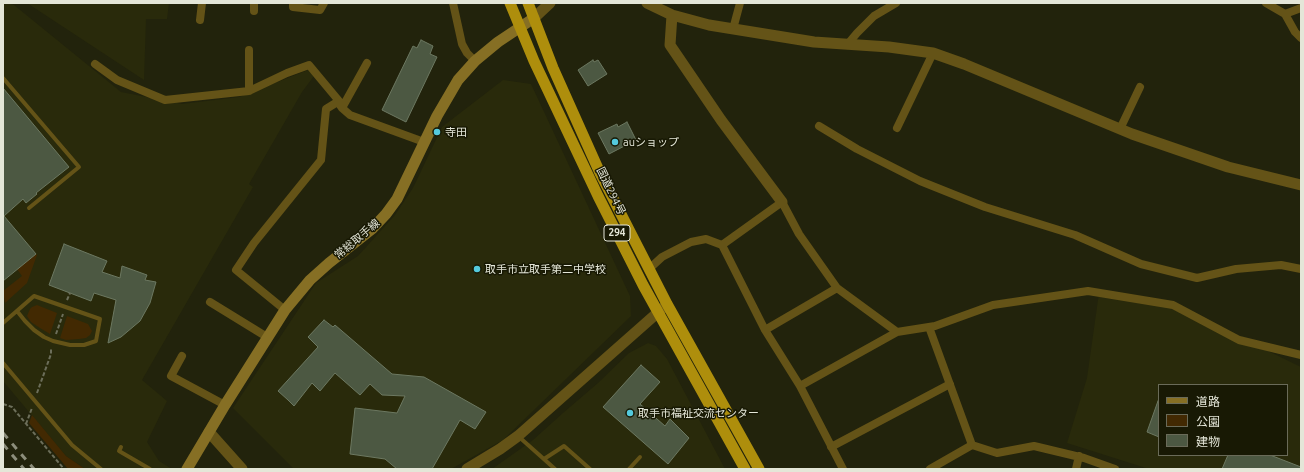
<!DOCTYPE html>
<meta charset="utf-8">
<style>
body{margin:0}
#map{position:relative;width:1304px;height:472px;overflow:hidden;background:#22230c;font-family:Ubuntu,"Noto Sans JP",sans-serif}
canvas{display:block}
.frame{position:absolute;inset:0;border:4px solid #e4e6d8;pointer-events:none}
.legend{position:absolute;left:1158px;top:384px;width:130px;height:72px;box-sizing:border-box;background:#181904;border:1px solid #6a6b59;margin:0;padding:5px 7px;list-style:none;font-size:12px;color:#e4e6d8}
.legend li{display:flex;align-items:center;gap:8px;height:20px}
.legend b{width:20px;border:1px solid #6a6b59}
</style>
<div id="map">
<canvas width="1304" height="472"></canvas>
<div class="frame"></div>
<ul class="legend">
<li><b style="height:5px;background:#866f24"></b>道路</li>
<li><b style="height:11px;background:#422902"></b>公園</li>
<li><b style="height:11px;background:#4c5842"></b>建物</li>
</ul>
</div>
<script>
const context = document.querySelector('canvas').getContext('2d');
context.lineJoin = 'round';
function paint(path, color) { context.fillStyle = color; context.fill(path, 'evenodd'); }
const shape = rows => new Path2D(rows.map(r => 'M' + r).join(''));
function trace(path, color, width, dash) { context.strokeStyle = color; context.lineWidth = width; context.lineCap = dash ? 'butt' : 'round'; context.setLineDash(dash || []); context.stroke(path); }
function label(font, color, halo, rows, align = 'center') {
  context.font = font + ' Ubuntu,"Noto Sans JP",sans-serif'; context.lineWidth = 3; context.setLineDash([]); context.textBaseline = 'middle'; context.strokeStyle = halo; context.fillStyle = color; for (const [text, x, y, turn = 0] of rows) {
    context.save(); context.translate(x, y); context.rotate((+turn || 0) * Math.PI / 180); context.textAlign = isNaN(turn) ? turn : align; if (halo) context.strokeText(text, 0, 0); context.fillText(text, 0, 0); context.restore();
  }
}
const built = shape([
 [3,3,8,3,14,5,121,92,182,104,239,97,308,70,314,76,302,92,249,184,253,187,142,380,167,401,147,442,159,461,172,469,85,469,66,456,3,381],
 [27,3,169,3,167,19,146,19,144,80],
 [503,80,531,84,630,296,631,316,503,440,451,469,294,469,233,408,316,283,358,256,395,215,413,188,442,127],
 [1099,293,1173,305,1301,367,1301,469,1149,469,1067,443,1087,378],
 [1159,385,1287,385,1287,455,1159,455],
 [648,343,656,346,667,359,725,469,492,469,533,440,563,413,598,383,629,353]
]);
const green = shape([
 [36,254,37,255,27,283,5,303,3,291,22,276,17,269],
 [37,305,57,313,50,334,40,328,31,322,27,316,30,309,32,307],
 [67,316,88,324,92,331,90,335,86,338,79,339,66,340,60,338],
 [32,415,66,456,85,469,68,469,29,423]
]);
const building = shape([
 [421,40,433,46,430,54,437,57,406,122,382,110,413,46,417,48,421,40],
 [593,60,594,62,598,60,607,74,588,86,578,70,593,60],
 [3,88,69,167,36,193,37,194,26,203,23,199,4,216,36,254,3,281,3,88],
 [627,122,636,140,609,154,598,133,617,124,618,127,627,122],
 [64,244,107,261,102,272,120,278,122,266,147,275,145,280,156,282,150,303,140,321,121,337,108,343,116,300,94,293,91,301,49,285,64,244],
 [324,320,333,327,335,325,392,374,424,377,486,412,475,429,460,420,432,469,397,469,385,459,350,454,355,408,397,413,405,396,382,395,370,384,360,395,335,373,320,391,312,383,294,406,288,400,278,391,318,347,308,337,324,320],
 [641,365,660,382,640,404,665,426,670,419,689,438,668,464,603,407,641,365],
 [1158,401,1159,401,1159,437,1147,432,1158,401],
 [1228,455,1270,455,1301,467,1301,469,1222,469,1228,455]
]);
const path = shape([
 [67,300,70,293],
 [56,334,63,314],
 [37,393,51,354,51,348],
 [3,404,12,407,64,469],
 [26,424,32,408]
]);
const service = shape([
 [3,78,79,167,29,208],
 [3,323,34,296,100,319,96,341,84,345,70,345,53,341,44,337,34,330,25,321,17,311],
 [3,363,72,445,101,469],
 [518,436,555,469],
 [121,447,119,451,150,469],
 [544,459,564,446,590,469],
 [629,469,640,457]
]);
const minor = shape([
 [254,3,254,11],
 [293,3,293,7,320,10,324,3],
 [453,3,462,44,467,53,475,61],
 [1266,3,1285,14,1301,8],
 [1285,14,1295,32,1301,38],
 [200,20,202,3],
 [733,29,740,3],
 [847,45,857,33,874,16,896,3],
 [249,50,249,91],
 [95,64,117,80,165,100,249,91,287,73,309,65,339,101,326,109,321,160,254,243,236,270,285,310],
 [340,105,342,108,367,63],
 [342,108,350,115,424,142],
 [819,126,857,149,920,181,985,207,1075,235,1141,264,1197,278,1236,269,1281,265,1301,269],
 [897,128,933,53],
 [1120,129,1140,87],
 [649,269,662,257,691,242,706,239,722,245],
 [210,302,267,337],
 [929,327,972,445,997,453,1034,446,1084,458,1115,469],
 [765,330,837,288],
 [182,356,171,376,225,405],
 [800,386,897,332],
 [831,447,950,384],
 [843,469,800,386,765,330,722,245,782,202,799,234,837,288,897,332,935,326,993,305,1088,291,1173,305,1239,340,1301,355],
 [930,469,972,445],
 [1076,469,1079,456]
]);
const tertiary = shape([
 [647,3,672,15,709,25,814,42,889,47,933,53,964,64,1132,134,1228,167,1301,185],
 [672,15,670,45,721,120,782,202],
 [534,18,550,3],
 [209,432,242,469],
 [467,469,500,449,518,436,664,307]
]);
const secondary = shape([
 [187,469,225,405,285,310,310,280,329,263,372,229,386,214,397,199,437,116,458,80,475,61,498,42,534,18]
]);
const trunk = shape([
 [510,3,534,61,598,196,643,285,745,469],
 [528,3,553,68,600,173,667,304,759,469]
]);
const rail = shape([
 [3,433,34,469],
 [3,444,24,469]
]);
const markers = [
 [437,132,4,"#54cadd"],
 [615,142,4,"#54cadd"],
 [477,269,4,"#54cadd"],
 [630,413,4,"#54cadd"]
];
const shields = [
 [617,233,26]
];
const shieldNames = [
 ["294",617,233]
];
const poiNames = [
 ["寺田",445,132],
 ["auショップ",623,142],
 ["取手市立取手第二中学校",485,269],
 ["取手市福祉交流センター",638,413]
];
const streetNames = [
 ["国道294号",611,191,64],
 ["常総取手線",357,239,-40]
];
paint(built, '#292a0b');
paint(green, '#422902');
paint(building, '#4c5842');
trace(building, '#6c7861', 1);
trace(path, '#6c6e5a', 2, [4, 2]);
trace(service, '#645317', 4);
trace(minor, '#645317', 8);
trace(tertiary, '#645317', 11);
trace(secondary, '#866f24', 11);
trace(trunk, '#ae8e0c', 11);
trace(rail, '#8c8d7b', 3, [7, 7]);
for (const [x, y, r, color] of markers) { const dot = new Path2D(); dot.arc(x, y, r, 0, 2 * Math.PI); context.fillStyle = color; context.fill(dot); trace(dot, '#181904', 1.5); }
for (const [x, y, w] of shields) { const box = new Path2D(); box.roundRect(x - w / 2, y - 8, w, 16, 3); context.fillStyle = '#181904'; context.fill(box); trace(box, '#e4e6d8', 1); }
label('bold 10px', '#e4e6d8', null, shieldNames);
label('11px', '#e4e6d8', '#181904', poiNames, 'left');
label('11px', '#e4e6d8', '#181904', streetNames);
</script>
